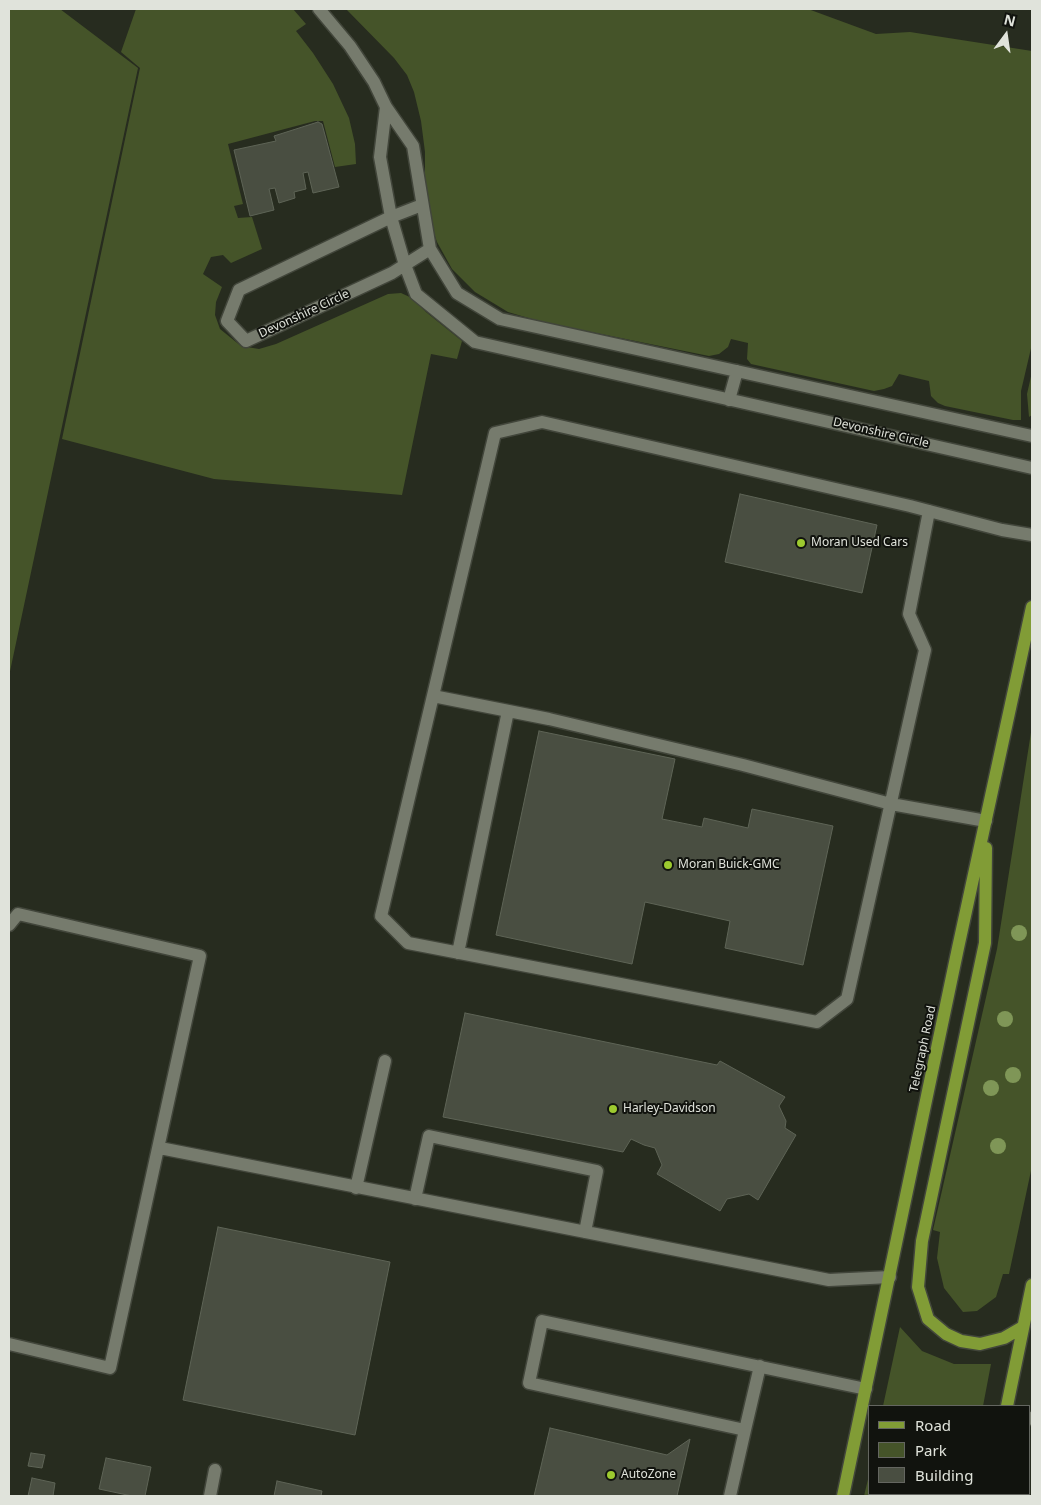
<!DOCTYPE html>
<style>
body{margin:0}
#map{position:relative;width:1041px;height:1505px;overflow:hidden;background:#272c1f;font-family:"Noto Sans",sans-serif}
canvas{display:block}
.frame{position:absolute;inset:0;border:10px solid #e0e3db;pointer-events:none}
.legend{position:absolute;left:868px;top:1405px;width:162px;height:90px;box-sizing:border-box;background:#11130e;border:1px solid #646660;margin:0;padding:6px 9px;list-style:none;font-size:15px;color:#e0e3db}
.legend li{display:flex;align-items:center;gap:10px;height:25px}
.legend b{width:25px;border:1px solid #646660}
.north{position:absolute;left:981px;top:10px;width:50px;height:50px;-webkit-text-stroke:4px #11130e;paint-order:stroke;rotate:14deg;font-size:14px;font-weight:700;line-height:20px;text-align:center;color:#e0e3db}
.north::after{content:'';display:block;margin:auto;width:18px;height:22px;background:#e0e3db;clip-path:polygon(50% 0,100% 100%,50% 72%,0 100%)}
</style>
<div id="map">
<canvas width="1041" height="1505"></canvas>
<div class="frame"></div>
<ul class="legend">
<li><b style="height:6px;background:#819c36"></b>Road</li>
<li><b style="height:14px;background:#455429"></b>Park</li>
<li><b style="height:14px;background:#494e41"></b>Building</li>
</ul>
<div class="north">N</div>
</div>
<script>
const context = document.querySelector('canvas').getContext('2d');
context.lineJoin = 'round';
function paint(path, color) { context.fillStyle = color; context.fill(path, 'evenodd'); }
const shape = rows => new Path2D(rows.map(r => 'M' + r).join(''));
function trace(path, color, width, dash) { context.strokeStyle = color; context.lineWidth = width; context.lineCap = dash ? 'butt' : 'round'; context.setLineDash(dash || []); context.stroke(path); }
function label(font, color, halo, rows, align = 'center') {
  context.font = font + ' "Noto Sans",sans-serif'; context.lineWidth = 4; context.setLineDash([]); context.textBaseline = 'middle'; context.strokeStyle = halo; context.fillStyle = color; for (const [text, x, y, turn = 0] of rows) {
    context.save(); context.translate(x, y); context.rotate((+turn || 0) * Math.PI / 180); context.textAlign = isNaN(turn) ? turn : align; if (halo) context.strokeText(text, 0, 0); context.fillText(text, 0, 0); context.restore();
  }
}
const green = shape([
 [9,9,60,9,138,68,9,676],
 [136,9,293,9,306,24,296,31,313,53,333,84,349,118,355,144,356,164,335,167,323,121,315,121,228,144,243,204,234,206,238,218,252,217,262,249,231,263,223,255,211,257,203,274,222,287,216,302,215,315,220,329,241,346,259,349,276,344,388,294,401,293,414,299,426,312,462,341,457,359,431,354,402,495,214,479,62,439,140,68,121,52],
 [346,9,808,9,876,34,910,32,1032,51,1032,344,1021,391,1021,420,1013,420,945,406,938,403,931,396,929,381,899,374,892,386,884,389,874,391,751,364,747,359,748,343,731,339,728,347,719,354,709,356,542,322,508,312,475,292,452,269,437,242,431,225,425,189,425,152,421,121,414,92,407,75,394,58],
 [1032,372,1032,415,1029,417,1027,394],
 [1032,726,1032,1166,1009,1274,1003,1274,996,1297,977,1311,963,1312,944,1288,937,1258,940,1232,933,1230,997,949],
 [900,1327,922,1351,954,1364,991,1364,983,1406,883,1406],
 [870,1471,870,1494,965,1494,965,1496,864,1496]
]);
const building = shape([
 [318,122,322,124,339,187,313,193,308,172,303,173,306,189,294,192,295,198,279,203,275,188,269,189,274,210,250,216,234,150,276,141,274,136,318,122],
 [740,494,877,525,862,593,725,562,740,494],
 [539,731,675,759,662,819,702,827,704,818,748,828,752,809,833,826,803,965,725,948,730,921,645,902,632,964,496,935,539,731],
 [465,1013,717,1065,720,1061,785,1097,779,1106,786,1121,785,1128,796,1135,758,1200,749,1194,727,1199,720,1211,657,1174,662,1165,655,1148,644,1145,631,1139,623,1152,443,1117,465,1013],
 [218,1227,390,1262,355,1435,183,1400,218,1227],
 [550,1428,667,1455,690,1439,677,1496,534,1496,550,1428],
 [31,1453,45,1455,42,1468,28,1466,31,1453],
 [106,1458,151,1467,145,1496,132,1496,99,1489,106,1458],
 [32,1478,55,1483,53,1496,28,1496,32,1478],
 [277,1481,322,1491,321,1496,274,1496,277,1481]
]);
const lane = shape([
 [929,511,909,614,925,650,847,999,817,1022,408,943,381,916,495,433,542,422,910,506,929,511,1002,530,1032,535],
 [433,696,549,719,743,765,891,804,986,821],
 [9,925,18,914,200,956,110,1368,9,1344],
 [458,953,508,711],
 [160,1148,829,1280,890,1277],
 [356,1188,385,1061],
 [415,1199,429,1136,597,1171,585,1232],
 [1030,1418,1032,1419],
 [745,1430,760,1366],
 [730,1496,745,1430,529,1383,542,1321,866,1389]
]);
const street = shape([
 [319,9,350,46,374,82,386,107,413,146,430,249,457,293,500,319,1032,436],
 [386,107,380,157,391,217,405,265,416,294,475,342,1032,468],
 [422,205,391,217,239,290,227,321,246,341,392,273,430,249],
 [729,400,737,371],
 [210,1496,215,1470]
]);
const primary = shape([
 [986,848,985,943,922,1241,918,1287,928,1319,946,1334,961,1341,980,1344,1004,1338,1023,1327],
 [1007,1406,1032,1285],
 [843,1496,958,948,1032,607],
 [989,1496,990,1494]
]);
const trees = [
 [1019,933],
 [1005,1019],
 [1013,1075],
 [991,1088],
 [998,1146]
];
const markers = [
 [801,543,5,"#9dca2f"],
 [668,865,5,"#9dca2f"],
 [613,1109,5,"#9dca2f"],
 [611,1475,5,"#9dca2f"]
];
const streetNames = [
 ["Devonshire Circle",304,314,-25],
 ["Devonshire Circle",881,433,13],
 ["Telegraph Road",923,1049,-78]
];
const poiNames = [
 ["Moran Used Cars",811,543],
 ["Moran Buick-GMC",678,865],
 ["Harley-Davidson",623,1109],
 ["AutoZone",621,1475]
];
paint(green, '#455429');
paint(building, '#494e41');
trace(building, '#5e6456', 1);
trace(lane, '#42463b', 15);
trace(street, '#42463b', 15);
trace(primary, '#42463b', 15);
trace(lane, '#767b6d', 12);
trace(street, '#767b6d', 12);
trace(primary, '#819c36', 12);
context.fillStyle = '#7f9657';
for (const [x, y] of trees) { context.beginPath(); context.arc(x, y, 8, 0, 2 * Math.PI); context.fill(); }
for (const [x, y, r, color] of markers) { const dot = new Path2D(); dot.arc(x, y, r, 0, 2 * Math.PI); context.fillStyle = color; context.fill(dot); trace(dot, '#11130e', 2); }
label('12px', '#e0e3db', '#11130e', streetNames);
label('12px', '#e0e3db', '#11130e', poiNames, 'left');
</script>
